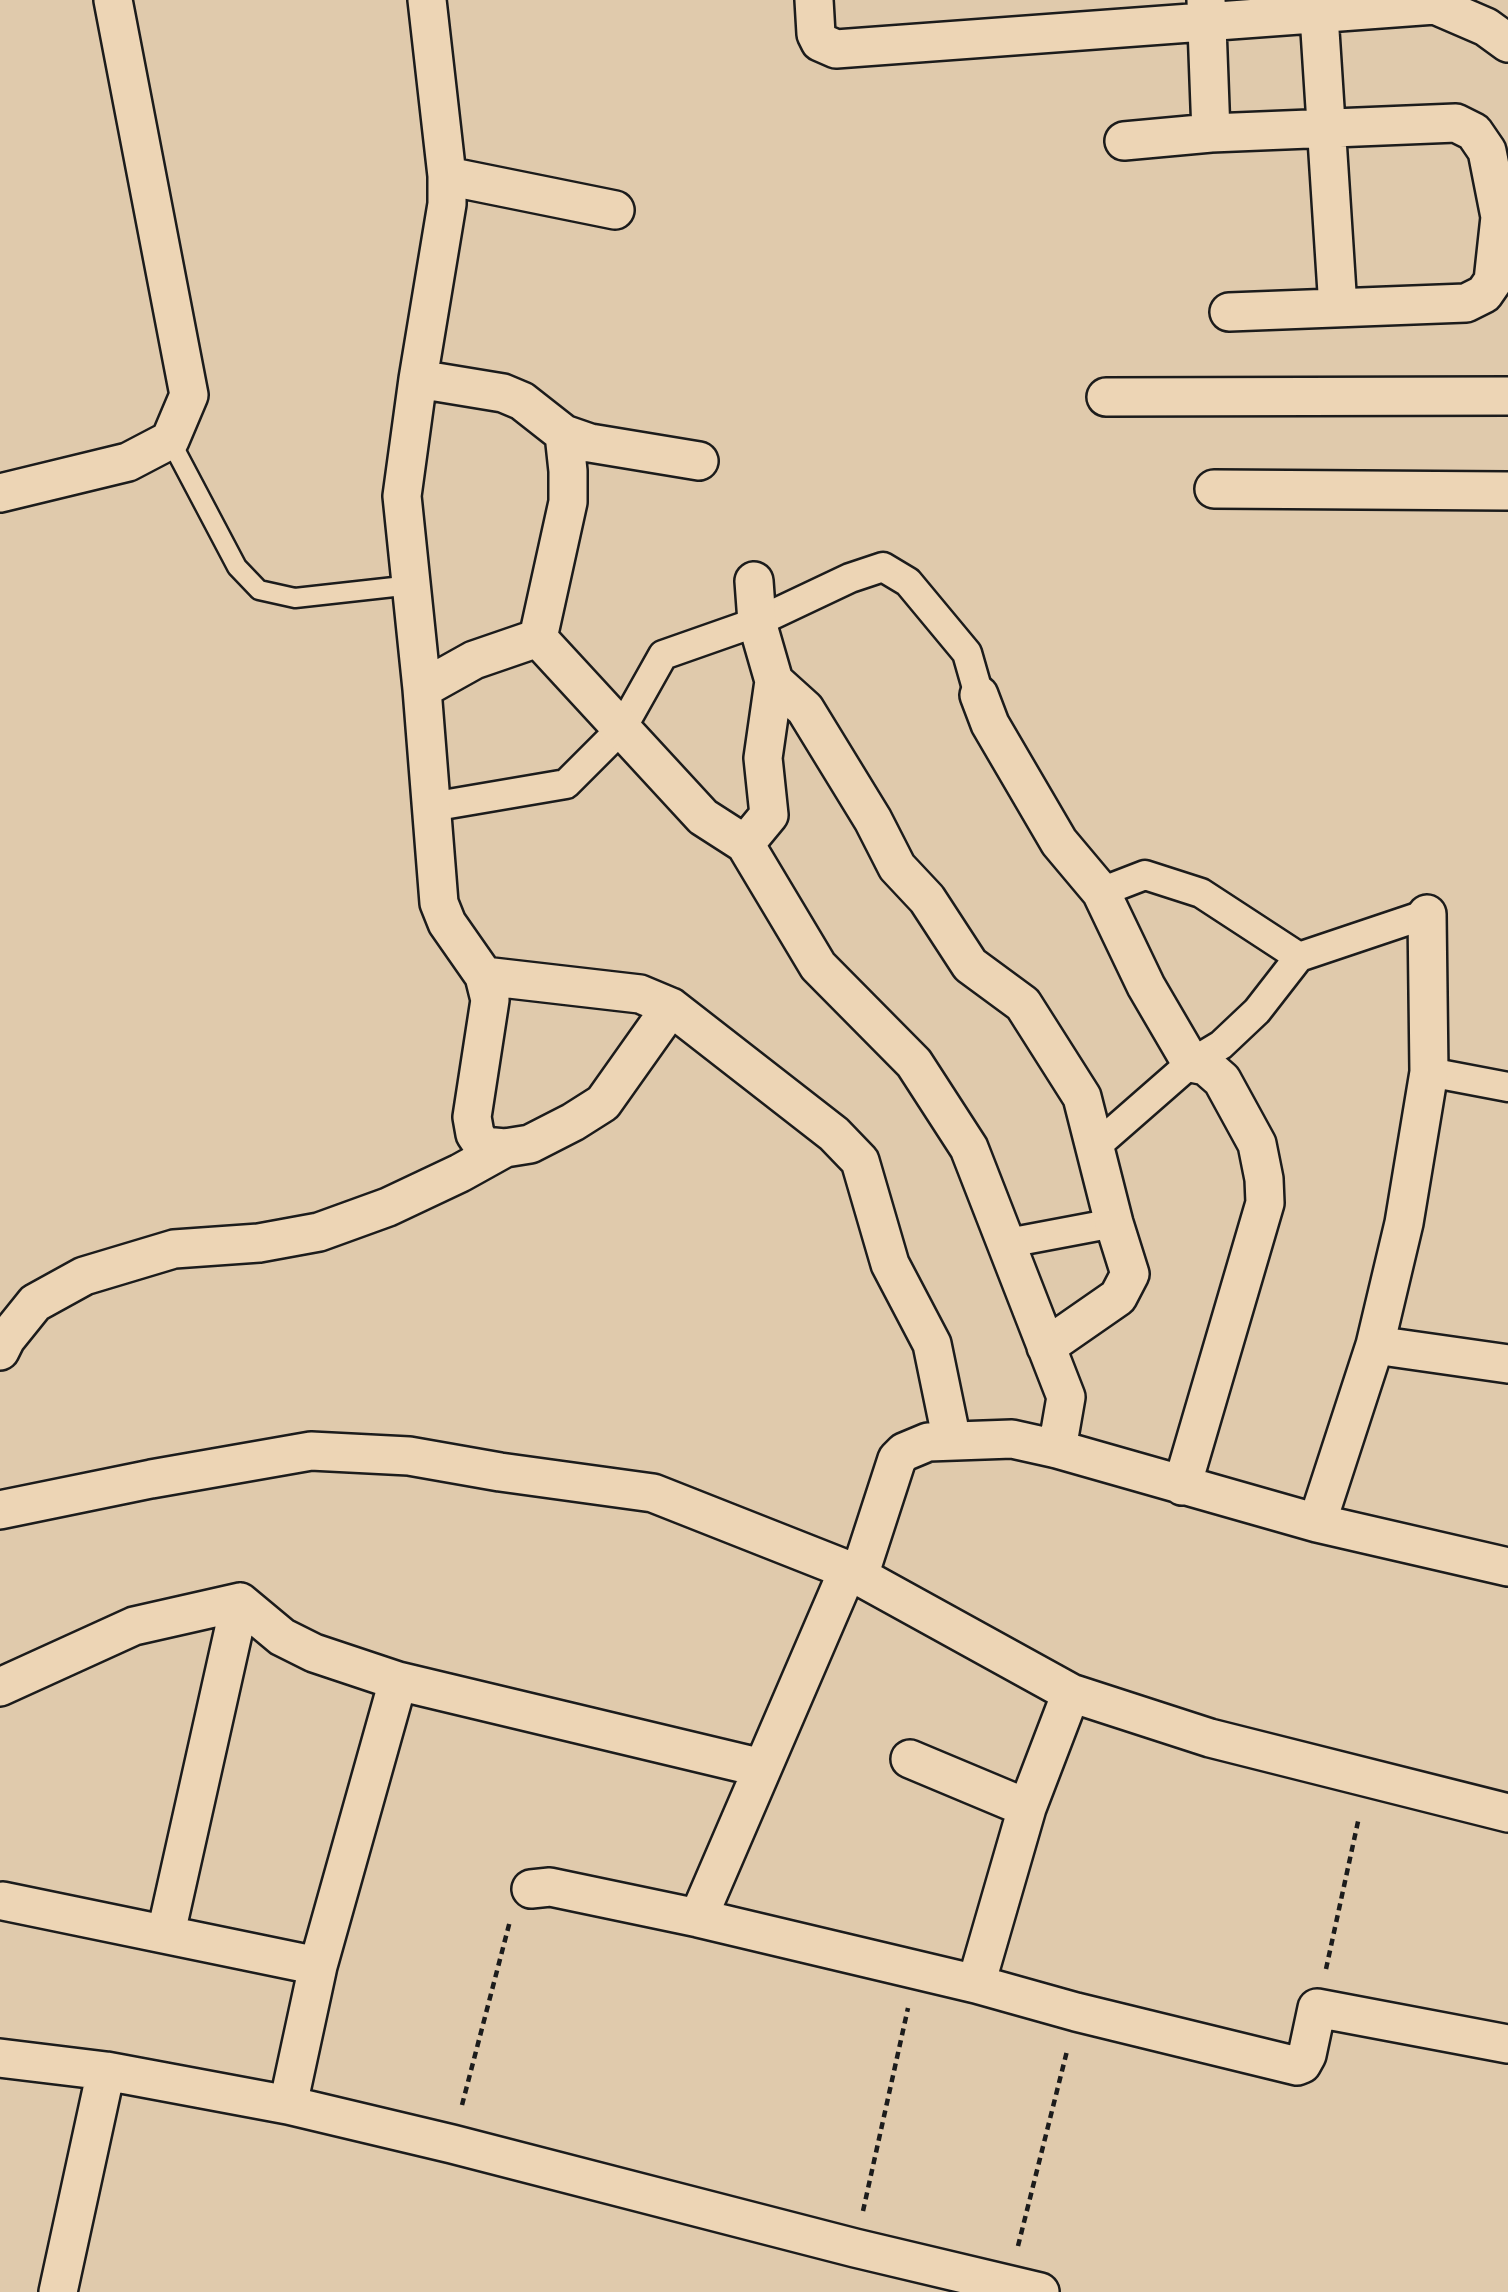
<!DOCTYPE html>
<style>
body{margin:0}
canvas{display:block;background:#e0caac}
</style>
<canvas width="1508" height="2292"></canvas>
<script>
const context = document.querySelector('canvas').getContext('2d');
context.lineJoin = 'round';
const shape = rows => new Path2D(rows.map(r => 'M' + r).join(''));
function trace(path, color, width, dash) { context.strokeStyle = color; context.lineWidth = width; context.lineCap = dash ? 'butt' : 'round'; context.setLineDash(dash || []); context.stroke(path); }
const path = shape([
 [1326,1969,1359,1817],
 [462,2105,510,1921],
 [863,2211,908,2008],
 [1018,2246,1067,2051]
]);
const service = shape([
 [170,440,237,567,259,590,295,598,412,585]
]);
const pedestrian = shape([
 [431,807,566,784,622,728,663,655,757,622,850,578,883,567,908,582,967,653,979,695],
 [1101,892,1145,875,1201,893,1299,957],
 [1429,1072,1508,1087],
 [1095,1147,1191,1063,1221,1045,1257,1011,1299,957,1427,914],
 [1008,1243,1114,1223]
]);
const minor = shape([
 [427,0,447,176,447,204,418,379,402,496,422,689,439,903,447,923,484,976,490,1000,472,1117,475,1134,483,1146,505,1148,530,1144,573,1122,603,1103,671,1007],
 [814,0,816,34,820,42,836,49,1435,5,1486,27,1508,43],
 [1206,0,1211,133],
 [1318,0,1338,308],
 [1124,141,1211,133,1456,123,1474,132,1487,151,1500,217,1493,281,1484,294,1466,303,1229,312],
 [447,176,615,210],
 [418,379,503,393,522,401,564,434,590,443,699,461],
 [1106,397,1508,396],
 [1214,489,1508,491],
 [0,493,128,462,170,440,189,395,113,0],
 [754,581,757,622,774,681,805,709,873,820,897,867,927,899,970,965,1023,1004,1082,1097,1114,1223,1130,1274,1118,1297,1046,1347],
 [538,638,568,502,568,471,564,434],
 [422,689,474,660,538,638,703,817,745,844,818,966,914,1063,969,1148,1066,1397,1057,1449],
 [979,695,990,724,1059,842,1101,892,1146,986,1191,1063,1206,1066,1222,1080,1257,1144,1264,1179,1265,1203,1182,1486],
 [745,844,769,815,763,758,774,681],
 [484,976,640,994,671,1007,834,1134,860,1161,890,1264,932,1344,952,1441],
 [1375,1345,1508,1364],
 [0,1351,6,1339,35,1303,84,1276,174,1249,259,1243,319,1232,388,1207,460,1173,505,1148],
 [0,1510,151,1479,311,1451,409,1456,500,1472,653,1493,848,1570,1071,1693,1210,1738,1508,1813],
 [1317,1523,1375,1345,1404,1223,1429,1072,1427,914],
 [859,1576,897,1459,904,1452,928,1442,1012,1439,1057,1449,1317,1523,1508,1567],
 [0,1687,134,1626,240,1602,282,1637,314,1653,398,1681,762,1768],
 [910,1759,1027,1808],
 [531,1889,550,1887,698,1918,976,1984,1076,2012,1297,2066,1302,2064,1307,2055,1317,2008,1508,2044],
 [3,1901,318,1966],
 [698,1918,848,1570],
 [166,1933,240,1602],
 [976,1984,1027,1808,1071,1693],
 [0,2058,106,2071,288,2105,452,2144,855,2248,1040,2292],
 [288,2105,318,1966,398,1681],
 [58,2292,106,2071]
]);
trace(service, '#1c1c1c', 23);
trace(pedestrian, '#1c1c1c', 33);
trace(minor, '#1c1c1c', 42);
trace(path, '#1c1c1c', 4.5, [7, 5]);
trace(service, '#edd5b5', 18);
trace(pedestrian, '#edd5b5', 28);
trace(minor, '#edd5b5', 37);
</script>
